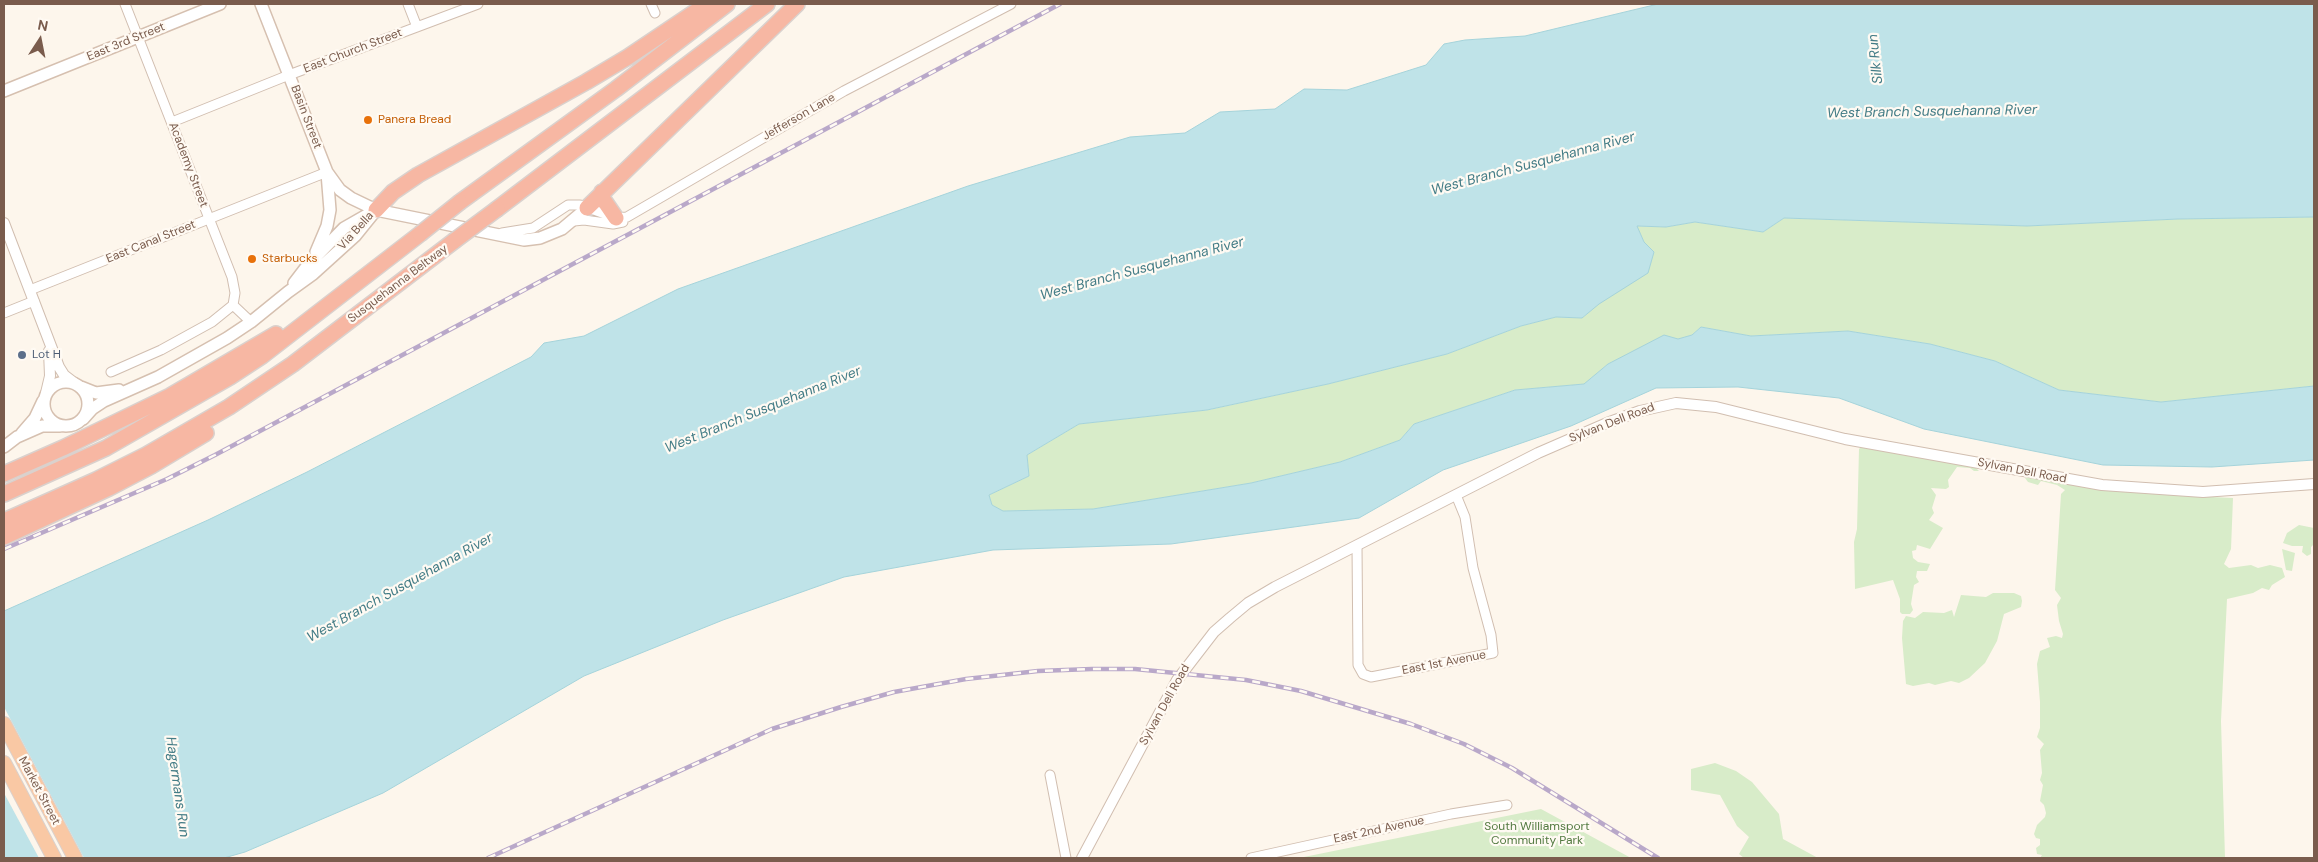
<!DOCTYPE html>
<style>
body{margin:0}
#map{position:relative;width:2318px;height:862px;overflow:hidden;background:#fdf6ec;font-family:"DM Sans",sans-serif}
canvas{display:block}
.frame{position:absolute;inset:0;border:5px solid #7a5c4d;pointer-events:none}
.north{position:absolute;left:15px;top:15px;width:50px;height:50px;-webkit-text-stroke:4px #fffaf3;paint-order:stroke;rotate:11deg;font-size:14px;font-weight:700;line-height:20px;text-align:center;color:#7a5c4d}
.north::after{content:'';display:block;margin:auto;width:18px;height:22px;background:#7a5c4d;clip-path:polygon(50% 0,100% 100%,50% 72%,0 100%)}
</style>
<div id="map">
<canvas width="2318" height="862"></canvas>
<div class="frame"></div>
<div class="north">N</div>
</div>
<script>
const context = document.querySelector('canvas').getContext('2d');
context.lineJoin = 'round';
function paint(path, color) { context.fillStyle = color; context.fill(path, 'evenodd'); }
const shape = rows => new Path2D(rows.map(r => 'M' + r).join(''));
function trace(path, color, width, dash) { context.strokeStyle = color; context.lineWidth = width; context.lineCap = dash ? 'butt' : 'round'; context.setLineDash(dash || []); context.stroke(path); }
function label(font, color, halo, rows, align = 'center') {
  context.font = font + ' "DM Sans",sans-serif'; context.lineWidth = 4.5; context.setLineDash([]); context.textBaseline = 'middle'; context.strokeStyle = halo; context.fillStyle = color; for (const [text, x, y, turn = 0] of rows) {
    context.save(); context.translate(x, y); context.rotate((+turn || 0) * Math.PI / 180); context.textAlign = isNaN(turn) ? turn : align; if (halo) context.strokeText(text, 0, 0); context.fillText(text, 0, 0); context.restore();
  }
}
const green = shape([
 [2314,217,2314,386,2161,402,2059,390,1995,361,1930,344,1848,331,1751,336,1701,327,1692,335,1608,364,1585,384,1515,390,1414,424,1400,440,1340,462,1251,483,1093,509,1002,511,992,505,989,495,1029,476,1027,455,1079,424,1208,410,1328,384,1447,354,1521,326,1556,317,1582,318,1654,252,1644,242,1636,226,1666,227,1695,222,1763,232,1784,218,2027,226,2178,219],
 [1861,447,1974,466,1979,471,1974,471,1970,468,1957,467,1948,480,1949,487,1946,489,1931,488,1936,495,1932,508,1934,513,1929,520,1943,528,1930,549,1917,545,1916,550,1912,551,1913,558,1918,562,1930,564,1927,571,1917,571,1916,577,1919,582,1914,585,1911,604,1913,610,1910,614,1902,614,1900,612,1900,599,1893,580,1855,589,1854,542,1857,529,1859,449],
 [2034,477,2172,495,2233,498,2231,549,2224,564,2229,568,2251,565,2258,568,2270,565,2282,568,2285,577,2272,585,2269,590,2262,588,2253,593,2227,599,2221,721,2225,858,2040,858,2042,855,2037,854,2036,848,2040,845,2040,839,2036,838,2034,834,2037,825,2045,817,2046,813,2044,805,2040,801,2043,785,2040,780,2042,773,2040,750,2044,744,2037,737,2040,728,2040,702,2037,664,2040,651,2050,647,2047,638,2056,636,2062,638,2063,634,2059,621,2057,605,2061,598,2055,590,2061,494,2065,490,2057,485,2041,481,2038,485,2028,482,2025,478],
 [2299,525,2314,528,2314,544,2311,547,2311,554,2307,556,2302,552,2303,546,2292,546,2283,543,2287,533],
 [2282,549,2295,553,2292,571,2286,570],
 [1993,593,2014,593,2021,596,2022,601,2021,607,2004,614,1997,641,1985,663,1969,678,1959,683,1951,681,1935,685,1929,683,1913,686,1906,684,1902,638,1903,621,1906,616,1915,618,1923,612,1944,613,1952,610,1954,617,1961,595,1986,597],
 [1715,763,1736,771,1752,782,1779,814,1783,839,1818,858,1744,858,1739,854,1749,837,1737,826,1720,795,1691,790,1691,769],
 [1541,809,1631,858,1299,858]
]);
const water = shape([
 [1658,4,2314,4,2314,217,2178,219,2027,226,1784,218,1763,232,1695,222,1666,227,1637,226,1644,242,1654,252,1648,273,1599,304,1582,318,1556,317,1521,326,1447,354,1328,384,1207,410,1079,424,1027,455,1029,476,989,495,992,505,1003,511,1093,509,1251,483,1340,462,1400,440,1414,424,1515,390,1584,384,1608,364,1664,335,1678,339,1692,335,1701,327,1751,336,1848,331,1930,344,1995,361,2059,390,2161,402,2314,386,2314,460,2212,467,2103,465,1924,429,1839,398,1738,387,1656,388,1571,426,1443,470,1359,518,1171,544,993,550,844,577,723,620,584,676,383,793,245,852,224,858,4,858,4,611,208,520,307,472,531,357,544,343,584,336,678,289,968,186,1130,137,1185,133,1220,112,1275,109,1304,89,1347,90,1426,65,1444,44,1465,40,1525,36,1658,4]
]);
const pier = shape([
 [4,707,84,858,39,858,4,793]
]);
const minor = shape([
 [125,4,232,277,235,293,233,305,251,322],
 [408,4,417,27],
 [651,4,655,13],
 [172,122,289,75,478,4],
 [574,221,584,220,613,224,623,222],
 [502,233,533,228,568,205,580,205,616,218,627,217,844,91,1011,4],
 [30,290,327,172],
 [4,313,34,301],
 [111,372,161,350,212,322,233,305],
 [1357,546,1358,665,1363,674,1371,677,1493,653,1491,635,1473,568,1465,517,1456,495],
 [1050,775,1066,858],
 [1251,858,1451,814,1507,805]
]);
const tertiary = shape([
 [4,223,59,367,64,375,77,385],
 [46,393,50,376,49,351],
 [1082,858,1177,680,1214,632,1230,618,1248,603,1275,587,1538,453,1607,423,1640,411,1676,403,1716,407,1845,439,2102,485,2203,492,2314,484]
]);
const secondary = shape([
 [261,4,327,172,340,190,351,198,376,210,524,240,540,238,562,229,587,208],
 [4,91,220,4],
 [316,252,327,226,330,210,327,173],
 [294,283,307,266,344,228,372,212],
 '44 404a22 22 0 1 1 44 0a22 22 0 1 1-44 0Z',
 [81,387,96,393,119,390],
 [83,419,92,409,104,401,158,377,227,338,251,322,288,292,313,274,355,236,376,210],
 [22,433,35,418,43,401],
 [4,447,17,437,42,426,60,426]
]);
const trunk = shape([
 [4,724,75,858],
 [4,763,54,858]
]);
const motorway = shape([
 [602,192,603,199,616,218],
 [460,202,616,89,727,4],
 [587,208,797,4],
 [497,209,767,4],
 [376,210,393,192,418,175,586,82,628,57,707,4],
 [4,474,63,448,170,396,276,334],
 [4,494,106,448,230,377,262,356,420,234],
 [4,521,96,480,146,455,229,407,293,364,454,241],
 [4,537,109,488,151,466,206,433]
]);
const rail = shape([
 [4,549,167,479,215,455,1060,4],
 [488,858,772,729,841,707,894,692,966,679,1038,671,1092,669,1135,669,1246,680,1301,691,1411,724,1464,744,1512,768,1658,858]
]);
const motorwayBridge = shape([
 [420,234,460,202],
 [454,241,497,209]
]);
const markers = [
 [368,120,5,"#e8710a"],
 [252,259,5,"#e8710a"],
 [22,355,5,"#5c6f8a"]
];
const streetNames = [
 ["East 3rd Street",126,42,-22],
 ["East Church Street",353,51,-21],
 ["Basin Street",306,117,69],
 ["Jefferson Lane",799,117,-30],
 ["Academy Street",188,165,69],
 ["Via Bella",356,231,-48],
 ["East Canal Street",151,242,-22],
 ["Susquehanna Beltway",398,284,-37],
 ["Sylvan Dell Road",1612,423,-21],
 ["Sylvan Dell Road",2022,471,11],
 ["East 1st Avenue",1444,663,-11],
 ["Sylvan Dell Road",1165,705,-61],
 ["Market Street",39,791,62],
 ["East 2nd Avenue",1379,830,-12]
];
const foodNames = [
 ["Panera Bread",378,120],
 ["Starbucks",262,259]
];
const serviceNames = [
 ["Lot H",32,355]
];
const parkNames = [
 ["South Williamsport",1537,827],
 ["Community Park",1537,841]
];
const waterNames = [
 ["Silk Run",1876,59,-96],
 ["West Branch Susquehanna River",1932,112,-1],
 ["West Branch Susquehanna River",1533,164,-15],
 ["West Branch Susquehanna River",1142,269,-15],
 ["West Branch Susquehanna River",763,410,-22],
 ["West Branch Susquehanna River",400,588,-29],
 ["Hagermans Run",177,787,82]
];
paint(green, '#d8ecc9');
paint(water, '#bfe3e8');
trace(water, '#a5d3da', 1);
paint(pier, '#fdf6ec');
trace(minor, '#d1beb0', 11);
trace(tertiary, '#d1beb0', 12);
trace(secondary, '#d6c0b0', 14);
trace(trunk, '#dad1cd', 16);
trace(motorway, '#dad1cd', 18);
trace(minor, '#fff', 9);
trace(tertiary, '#fff', 10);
trace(secondary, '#fff', 11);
trace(trunk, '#f9c8a4', 14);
trace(motorway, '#f7b7a3', 15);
trace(rail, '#b9a8c9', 4.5);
trace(rail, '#fffaf3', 2.5, [8]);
trace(motorwayBridge, '#dad1cd', 18, []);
trace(motorwayBridge, '#f7b7a3', 15);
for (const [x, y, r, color] of markers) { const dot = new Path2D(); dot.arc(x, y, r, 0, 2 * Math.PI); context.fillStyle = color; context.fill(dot); trace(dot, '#fffaf3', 2); }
label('12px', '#7a5c4d', '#fffaf3', streetNames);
label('12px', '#c56008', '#fffaf3', foodNames, 'left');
label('12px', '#4e5e75', '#fffaf3', serviceNames, 'left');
label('12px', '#537a41', '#fffaf3', parkNames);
label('italic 14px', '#437c86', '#fffaf3', waterNames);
</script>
